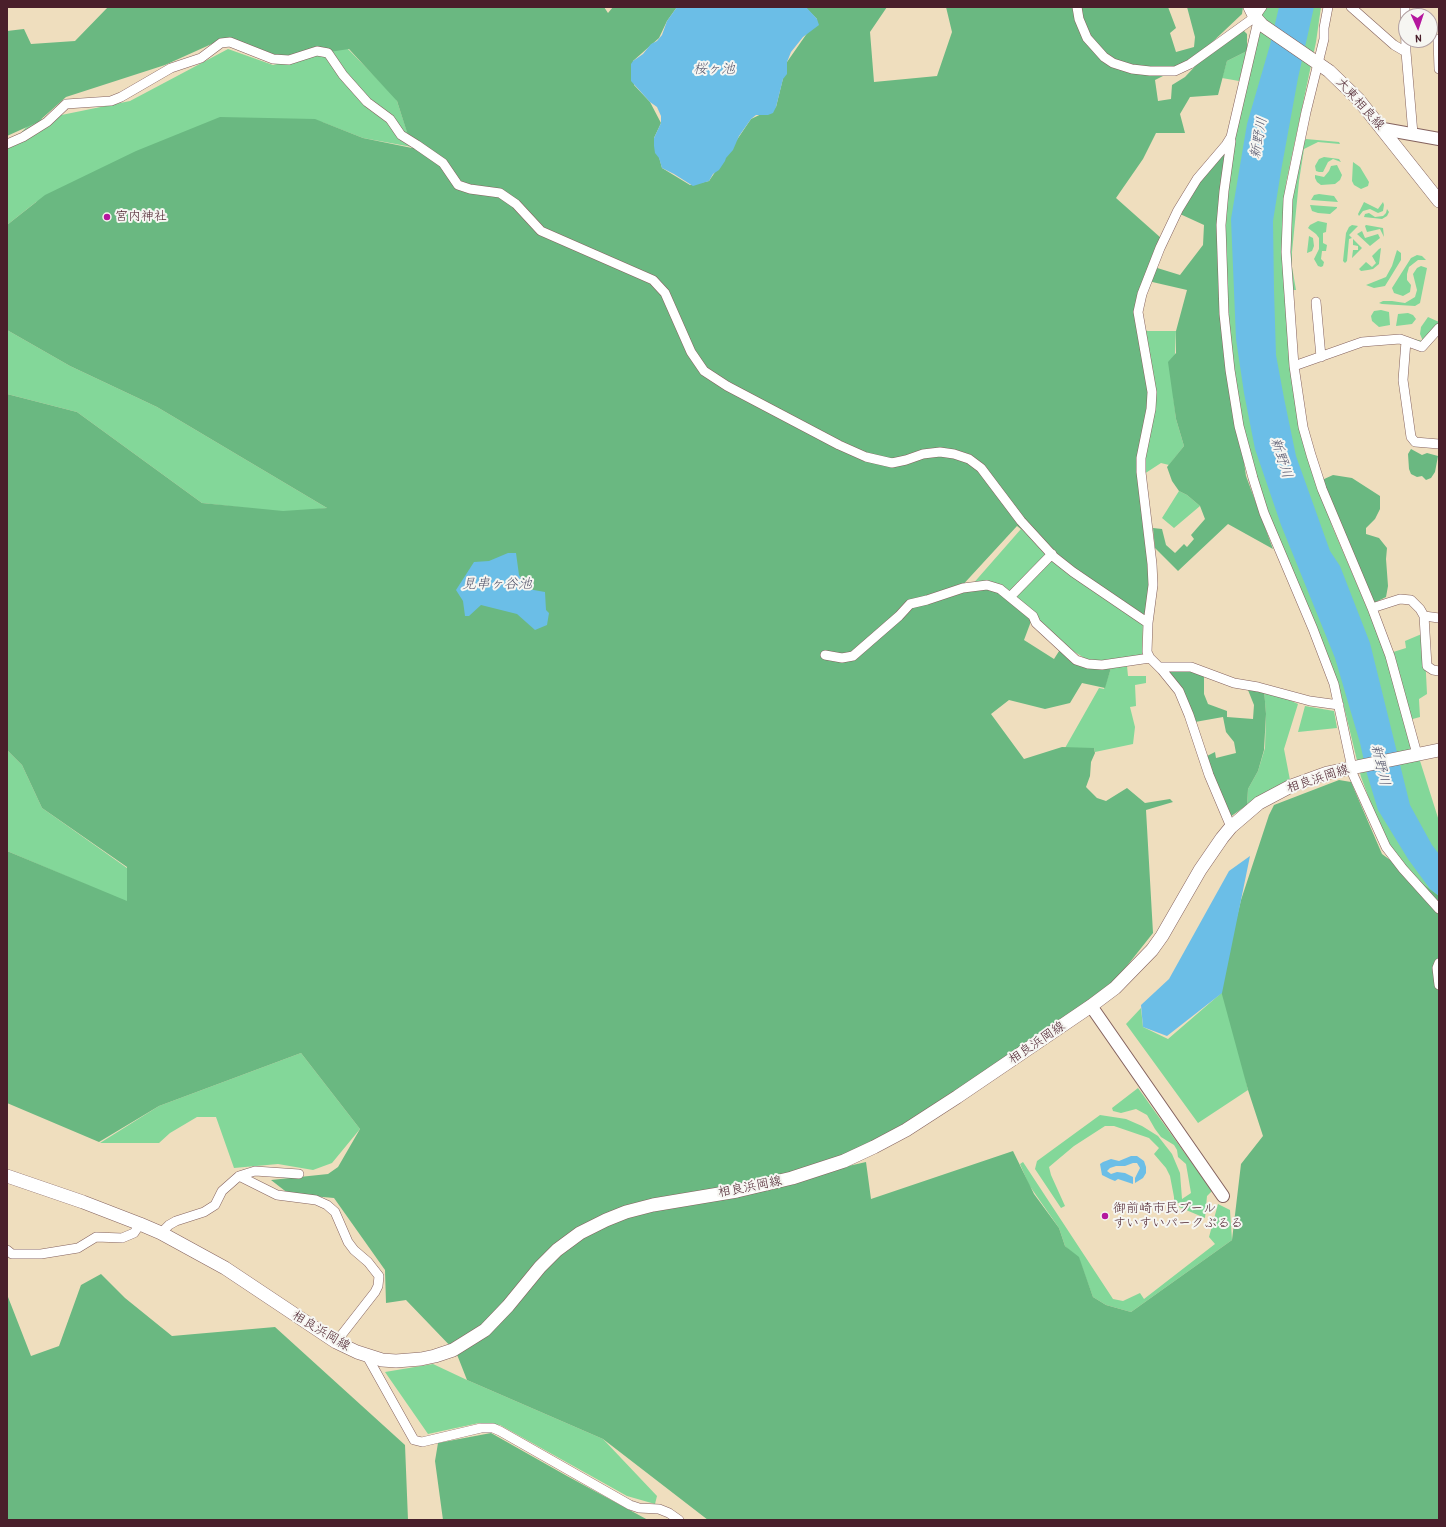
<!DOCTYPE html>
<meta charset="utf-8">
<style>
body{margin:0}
#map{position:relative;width:1446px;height:1527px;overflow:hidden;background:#efdebe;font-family:"Patrick Hand",sans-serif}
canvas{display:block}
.frame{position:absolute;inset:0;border:8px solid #4a1f2b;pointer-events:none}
.north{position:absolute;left:1398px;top:8px;width:40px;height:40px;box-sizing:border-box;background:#f6f6f2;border:1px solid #b1a0a2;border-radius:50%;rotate:177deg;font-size:11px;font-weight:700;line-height:16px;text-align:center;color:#4a1f2b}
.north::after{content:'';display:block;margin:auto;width:14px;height:18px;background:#b5179e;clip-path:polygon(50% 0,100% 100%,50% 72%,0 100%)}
</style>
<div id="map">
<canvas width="1446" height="1527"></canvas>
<div class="frame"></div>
<div class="north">N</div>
</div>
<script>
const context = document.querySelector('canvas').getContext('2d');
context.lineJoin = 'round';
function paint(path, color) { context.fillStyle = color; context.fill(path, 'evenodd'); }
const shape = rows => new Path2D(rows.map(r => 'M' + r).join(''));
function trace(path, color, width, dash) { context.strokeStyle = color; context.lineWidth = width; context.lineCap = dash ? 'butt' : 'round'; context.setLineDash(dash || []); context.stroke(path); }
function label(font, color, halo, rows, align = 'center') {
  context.font = font + ' "Patrick Hand","Klee One",sans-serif'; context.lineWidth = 4; context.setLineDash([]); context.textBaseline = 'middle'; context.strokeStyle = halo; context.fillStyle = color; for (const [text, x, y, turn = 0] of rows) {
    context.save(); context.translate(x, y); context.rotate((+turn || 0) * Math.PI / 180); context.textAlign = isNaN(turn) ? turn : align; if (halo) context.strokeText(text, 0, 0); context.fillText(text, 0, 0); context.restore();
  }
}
const green = shape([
 [1259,7,1321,7,1316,42,1286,183,1283,208,1303,427,1332,526,1393,669,1415,745,1439,821,1439,904,1388,849,1361,777,1338,682,1316,626,1270,527,1240,428,1224,299,1227,190,1232,140,1262,16],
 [346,47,396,98,412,147,363,138,322,122,36,202,7,225,7,148,32,121,130,101,228,49,273,65],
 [1247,51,1239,81,1222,78,1227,61],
 [1306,139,1339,142,1340,144,1318,142,1304,149,1299,181,1292,252,1292,267,1296,290,1290,290,1291,199,1299,148],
 [1324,157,1339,159,1341,162,1333,159,1328,162,1323,172,1319,172,1316,171,1315,166,1319,159],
 [1353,162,1360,167,1369,182,1368,186,1361,189,1354,185,1352,181],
 [1337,165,1342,175,1340,180,1335,184,1321,185,1317,182,1315,178,1315,175,1324,177,1329,171,1331,166],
 [1319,194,1334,196,1338,202,1311,200,1314,195],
 [1364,202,1378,209,1383,202,1384,205,1383,211,1378,213,1370,209,1363,211,1359,216,1358,214],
 [1310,205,1337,207,1337,208,1330,214,1318,213,1312,211],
 [1387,209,1389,212,1387,216,1382,219,1364,217,1365,214,1369,213,1375,217,1383,216,1386,213],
 [1318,221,1327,223,1326,232,1323,233,1323,243,1327,245,1326,251,1322,251,1321,259,1324,262,1323,266,1321,267,1318,266,1314,259,1319,249,1319,238,1316,234,1308,228,1310,225],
 [1352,225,1358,226,1349,235,1352,238,1349,239,1347,261,1345,263,1343,261,1346,233,1349,227],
 [1366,225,1383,228,1384,237,1380,229,1367,232,1365,226],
 [1362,231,1365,238,1378,234,1380,238,1370,246,1357,234],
 [1309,236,1313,238,1314,246,1312,251,1307,253],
 [1353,239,1362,248,1352,258,1353,250,1358,250,1358,246,1353,245],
 [1381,248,1379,264,1373,269,1368,270,1361,271,1359,269,1366,262,1372,267,1376,263,1372,256,1379,249],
 [1397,250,1401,253,1401,260,1385,286,1374,288,1366,285,1386,277,1392,266],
 [1417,255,1422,256,1426,260,1418,260,1409,267,1407,274,1407,280,1411,285,1410,292,1403,296,1394,293,1392,288,1411,258],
 [1421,266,1427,268,1420,303,1415,306,1382,304,1379,303,1383,301,1392,301,1405,303,1415,297,1417,290,1413,274,1417,268],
 [1381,310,1389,312,1390,325,1379,327,1372,321,1371,316,1374,311],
 [1408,313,1413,315,1416,319,1412,324,1396,326,1398,314],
 [1428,317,1439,322,1420,346,1403,337,1423,341,1420,334,1421,327],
 [7,330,70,366,157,407,327,508,290,513,202,503,77,412,7,394],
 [1142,330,1148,331,1176,331,1173,394,1176,419,1184,446,1169,465,1161,463,1141,476],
 [1179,491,1187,495,1200,506,1174,528,1162,518],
 [1021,529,1143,620,1142,656,1094,664,1073,651,1034,616,971,586],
 [1424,633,1427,694,1419,699,1420,717,1409,720,1390,653,1406,648,1405,641],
 [1127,666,1128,676,1146,676,1146,683,1135,685,1136,706,1130,707,1135,727,1133,744,1095,752,1094,748,1065,748,1099,688,1104,689,1111,668],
 [1264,688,1298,704,1284,749,1290,780,1247,805,1248,789,1258,771,1265,748,1266,715],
 [1305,706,1334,711,1337,728,1298,732],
 [7,750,22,765,42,808,127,868,127,902,7,851],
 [1226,989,1248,1090,1198,1123,1126,1024,1141,1008,1143,1027,1168,1039],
 [301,1053,360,1129,332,1163,313,1170,278,1164,234,1168,216,1117,197,1117,170,1133,159,1143,100,1143,159,1106],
 [1138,1088,1212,1191,1207,1196,1205,1218,1179,1207,1179,1203,1174,1203,1174,1197,1170,1176,1166,1168,1154,1154,1159,1148,1149,1138,1114,1126,1105,1126,1074,1146,1049,1167,1051,1175,1065,1206,1061,1208,1035,1169,1037,1161,1100,1115,1126,1119,1142,1126,1158,1136,1172,1154,1180,1173,1182,1199,1191,1193,1186,1164,1178,1157,1177,1150,1174,1145,1161,1137,1155,1129,1147,1115,1136,1109,1121,1113,1113,1111,1112,1108],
 [1023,1162,1113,1299,1123,1301,1140,1293,1144,1299,1215,1244,1209,1237,1218,1204,1230,1210,1232,1240,1131,1312,1106,1305,1093,1297,1079,1259,1065,1246,1059,1228,1029,1185,1020,1164],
 [433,1364,467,1380,603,1439,657,1496,655,1504,627,1496,500,1425,479,1423,428,1434,385,1372]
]);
const forest = shape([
 [108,7,604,7,608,13,613,7,677,7,667,21,659,38,633,61,634,85,650,102,661,123,654,138,662,168,690,185,709,181,751,119,776,107,787,62,817,19,805,7,887,7,870,32,874,82,937,76,952,32,946,7,1168,7,1176,28,1170,33,1176,52,1194,47,1195,37,1187,7,1243,7,1242,14,1205,49,1177,69,1155,80,1158,101,1171,99,1172,85,1185,77,1200,61,1243,30,1247,34,1247,51,1227,61,1218,95,1190,97,1180,114,1185,133,1156,133,1143,159,1116,198,1161,238,1154,267,1180,275,1203,245,1204,225,1180,214,1196,184,1227,150,1221,219,1234,394,1246,476,1273,549,1228,524,1178,571,1155,548,1153,528,1162,529,1166,545,1175,553,1184,544,1187,547,1194,539,1191,535,1205,519,1200,506,1187,495,1179,491,1172,481,1167,467,1184,446,1176,419,1168,362,1176,353,1176,331,1187,290,1148,281,1138,312,1152,392,1141,465,1150,558,1148,612,1143,618,1052,553,1017,526,959,589,1000,589,1033,616,1024,640,1054,659,1061,648,1088,666,1111,668,1105,688,1082,683,1070,703,1045,709,1009,700,991,714,1024,759,1062,747,1094,748,1095,753,1091,762,1090,776,1086,787,1097,798,1106,801,1127,788,1145,803,1170,799,1173,802,1146,810,1153,933,1115,981,974,1083,874,1147,783,1181,866,1162,871,1199,1013,1151,1034,1194,1059,1228,1065,1246,1079,1257,1093,1297,1106,1305,1131,1312,1232,1240,1241,1164,1263,1136,1248,1090,1220,987,1241,900,1269,815,1274,805,1339,780,1351,782,1382,854,1439,896,1439,1520,708,1520,603,1439,467,1380,456,1352,406,1300,386,1303,385,1270,334,1198,289,1194,271,1180,328,1174,338,1167,360,1129,301,1053,159,1106,99,1142,7,1103,7,851,127,901,127,867,42,808,22,765,7,750,7,394,77,412,202,503,283,511,327,508,157,407,70,366,7,330,7,225,45,195,136,151,220,117,315,119,363,138,412,148,397,101,349,49,277,60,225,38,165,65,66,97,38,122,7,136,7,31,24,29,31,44,75,41],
 [1411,449,1422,455,1427,453,1438,456,1435,472,1431,478,1426,480,1422,476,1417,477,1411,474,1409,469,1408,454],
 [1333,475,1352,478,1380,496,1380,509,1375,519,1366,528,1366,534,1379,538,1387,548,1386,559,1388,586,1386,597,1370,605,1322,480],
 [1166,669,1193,669,1204,676,1204,694,1208,704,1227,711,1227,717,1253,719,1254,705,1248,690,1264,689,1266,714,1264,750,1258,771,1248,789,1247,805,1230,817,1227,814,1207,756,1215,752,1216,758,1236,753,1234,742,1226,732,1223,717,1195,722],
 [101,1274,125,1298,172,1336,275,1327,405,1445,408,1520,7,1520,7,1297,8,1297,31,1356,59,1346,81,1285],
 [491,1433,567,1476,648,1520,443,1520,435,1461,438,1443]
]);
const water = shape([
 [677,7,806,7,817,19,819,25,803,37,791,52,787,62,787,74,783,79,776,107,773,113,768,115,756,115,751,119,739,136,733,150,726,158,725,161,719,170,713,174,709,181,693,186,674,174,662,168,659,158,655,153,654,146,654,138,661,123,661,116,657,107,650,102,631,81,631,64,633,61,643,54,651,44,657,41,662,35,667,21],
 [1279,7,1314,7,1298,78,1281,171,1273,221,1274,290,1276,355,1284,398,1296,456,1330,551,1340,566,1370,643,1410,805,1432,845,1439,854,1439,896,1430,889,1408,859,1378,810,1367,774,1360,743,1335,658,1281,525,1255,449,1244,393,1236,339,1231,219,1247,124,1270,45],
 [508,553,516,553,519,575,528,589,545,592,546,610,549,613,547,625,535,630,517,614,481,605,469,616,465,616,463,601,456,590,474,562,489,561],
 [1250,856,1222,993,1167,1036,1143,1027,1141,1005,1169,979,1229,871],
 [1131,1156,1137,1156,1144,1161,1146,1167,1146,1173,1143,1178,1135,1183,1135,1178,1140,1168,1137,1163,1133,1163,1125,1166,1116,1166,1110,1168,1107,1171,1111,1174,1117,1172,1125,1173,1133,1177,1133,1184,1118,1179,1115,1181,1110,1179,1102,1175,1100,1164,1103,1162,1111,1159,1119,1161]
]);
const minor = shape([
 [1077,7,1079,19,1087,38,1104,57,1113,63,1132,69,1150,71,1175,71,1190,64,1255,17,1262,7],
 [1328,7,1324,28,1324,39,1306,112,1288,199,1286,252,1294,366,1303,427,1311,455,1322,489,1372,608,1390,656,1417,754],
 [1351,7,1394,45,1406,52],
 [1405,7,1406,52,1413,134],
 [1439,39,1438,39,1439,69],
 [1231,141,1224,191,1221,225,1224,314,1230,370,1239,426,1253,478,1264,513,1313,629,1334,684,1352,768],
 [7,144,23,137,47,122,66,104,111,101,121,97,171,68,201,58,221,43,230,42,273,59,289,60,317,51,328,53,343,75,367,102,390,119,401,135,417,145,443,163,458,185,470,189,500,193,516,204,541,231,653,280,665,293,691,352,704,371,727,386,839,445,866,457,892,463,906,460,923,454,940,452,954,454,969,459,981,468,1021,521,1054,557,1073,572,1148,623],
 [1316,302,1321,357],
 [1406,341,1403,380,1411,437,1415,442,1439,444],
 [1294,366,1362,342,1400,339,1422,347,1439,328],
 [1010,597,1052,554],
 [1372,608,1400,599,1411,600,1420,609,1424,616,1427,666,1433,670,1439,671],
 [1424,616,1439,618],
 [825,655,842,658,853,656,899,616,910,604,927,600,963,588,987,585,1000,589,1033,616,1036,623,1076,660,1088,664,1102,665,1150,658],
 [1160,667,1191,667,1234,683,1258,687,1310,701,1339,705],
 [1350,768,1386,847,1403,869,1439,909],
 [1231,827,1209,775,1189,715,1179,691,1162,670,1150,658,1147,652,1148,623,1153,585,1152,564,1141,472,1141,458,1151,409,1152,392,1138,312,1142,294,1160,248,1178,210,1197,179,1226,145,1231,137,1258,21],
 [1439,963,1437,968,1439,985],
 [239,1176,277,1195,316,1200,327,1205,335,1212,348,1242,354,1250,368,1262,379,1276,378,1286,375,1292,336,1342],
 [161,1233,169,1225,176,1221,204,1212,215,1205,222,1191,239,1176,255,1171,299,1174],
 [7,1250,12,1254,41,1254,78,1248,96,1237,122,1238,134,1233,140,1224],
 [367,1356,414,1440,422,1442,481,1428,493,1428,500,1431,630,1505,639,1508,659,1509,669,1513,679,1520]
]);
const tertiary = shape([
 [1383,129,1439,139],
 [1091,1006,1223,1196]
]);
const secondary = shape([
 [1250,7,1255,17,1262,25,1329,71,1358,99,1439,201],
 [7,1176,83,1202,140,1224,161,1233,225,1268,336,1342,357,1352,382,1360,396,1361,421,1359,435,1356,453,1350,485,1330,508,1306,540,1267,557,1250,580,1233,606,1220,626,1212,653,1205,737,1191,792,1178,844,1161,874,1147,906,1130,957,1097,1091,1006,1115,988,1152,950,1162,936,1200,870,1222,838,1231,827,1259,803,1291,786,1327,773,1439,750]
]);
const markers = [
 [107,217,4,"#b5179e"],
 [1105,1216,4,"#b5179e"]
];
const streetNames = [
 ["大東相良線",1360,104,48],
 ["相良浜岡線",1318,779,-18],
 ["相良浜岡線",1037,1043,-34],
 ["相良浜岡線",750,1187,-11],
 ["相良浜岡線",321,1331,31]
];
const poiNames = [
 ["宮内神社",115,217],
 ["御前崎市民プール",1113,1209],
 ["すいすいパークぷるる",1113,1224]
];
const waterNames = [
 ["桜ヶ池",714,69],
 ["新野川",1259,138,-80],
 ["新野川",1281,458,72],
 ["見串ヶ谷池",497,584],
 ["新野川",1380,765,77]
];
paint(green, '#83d799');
paint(forest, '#6ab881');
paint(water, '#6bbee7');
trace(minor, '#84625e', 10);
trace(tertiary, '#84625e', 14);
trace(secondary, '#84625e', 14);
trace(minor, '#fff', 9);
trace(tertiary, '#fff', 12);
trace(secondary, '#fff', 13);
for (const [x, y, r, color] of markers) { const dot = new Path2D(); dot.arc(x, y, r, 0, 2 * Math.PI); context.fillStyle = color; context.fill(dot); trace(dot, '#f6f6f2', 1.5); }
label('13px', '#4a1f2b', '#f6f6f2', streetNames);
label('13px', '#4a1f2b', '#f6f6f2', poiNames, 'left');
label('italic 14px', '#56576d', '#f6f6f2', waterNames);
</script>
